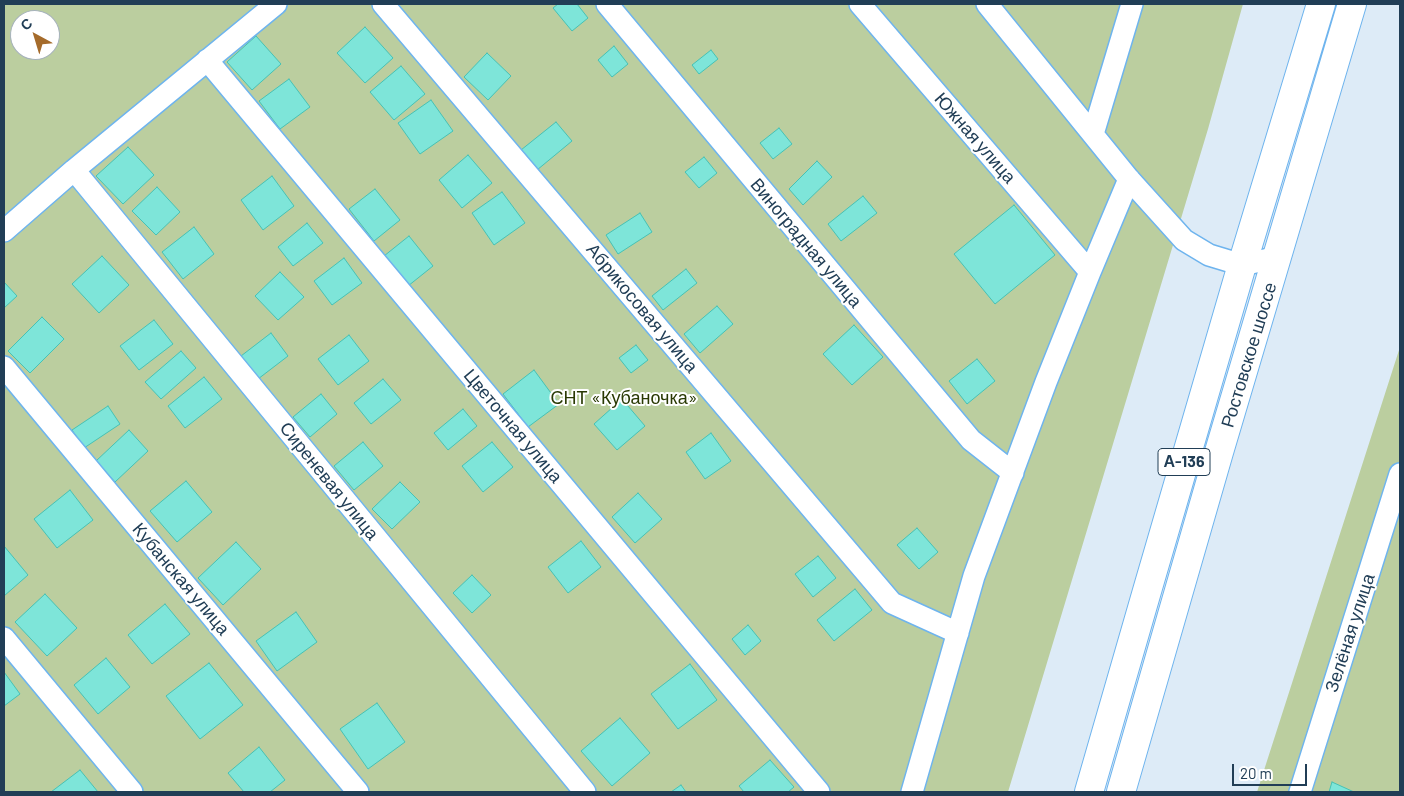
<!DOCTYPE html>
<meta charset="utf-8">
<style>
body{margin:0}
#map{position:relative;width:1404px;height:796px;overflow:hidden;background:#ddebf7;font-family:Barlow,sans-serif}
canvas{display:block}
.frame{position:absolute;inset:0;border:5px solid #213e56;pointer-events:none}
.north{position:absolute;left:10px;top:10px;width:50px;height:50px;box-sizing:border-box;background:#fff;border:1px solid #a6b2bb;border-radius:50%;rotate:321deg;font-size:14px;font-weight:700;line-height:20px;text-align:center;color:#213e56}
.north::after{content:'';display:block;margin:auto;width:18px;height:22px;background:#a56b2b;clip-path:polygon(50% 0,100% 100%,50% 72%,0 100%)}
.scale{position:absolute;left:1232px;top:764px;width:75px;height:22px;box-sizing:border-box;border:2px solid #213e56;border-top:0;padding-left:6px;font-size:15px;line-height:18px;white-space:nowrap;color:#213e56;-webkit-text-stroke:4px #fff;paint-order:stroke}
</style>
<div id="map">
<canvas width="1404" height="796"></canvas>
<div class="frame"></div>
<div class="north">С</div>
<div class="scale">20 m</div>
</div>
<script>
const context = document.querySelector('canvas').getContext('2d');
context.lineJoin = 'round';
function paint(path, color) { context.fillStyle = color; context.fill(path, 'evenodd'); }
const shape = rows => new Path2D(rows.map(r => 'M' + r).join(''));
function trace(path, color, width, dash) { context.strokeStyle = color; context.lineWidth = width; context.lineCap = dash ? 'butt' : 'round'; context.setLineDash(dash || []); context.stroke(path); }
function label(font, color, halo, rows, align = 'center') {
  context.font = font + ' Barlow,sans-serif'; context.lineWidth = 4; context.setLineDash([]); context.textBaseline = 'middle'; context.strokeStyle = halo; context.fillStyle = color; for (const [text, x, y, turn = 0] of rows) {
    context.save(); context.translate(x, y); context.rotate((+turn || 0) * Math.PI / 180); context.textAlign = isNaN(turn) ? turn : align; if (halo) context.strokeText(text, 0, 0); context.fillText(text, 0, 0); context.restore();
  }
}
const green = shape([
 [6,4,1243,4,1208,129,1008,792,4,792,4,6],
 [20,20,50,20,50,50,20,50],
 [1400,347,1400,792,1257,792]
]);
const building = shape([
 [558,4,577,4,588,18,572,31,553,8,558,4],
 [365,27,393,58,365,83,337,53,365,27],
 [256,36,281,64,252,90,227,62,256,36],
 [614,46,628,64,612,77,598,60,614,46],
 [711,50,718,59,699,74,692,65,711,50],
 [487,53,511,76,488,100,464,77,487,53],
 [401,66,425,94,394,120,370,92,401,66],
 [289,79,310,107,280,129,259,101,289,79],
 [431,100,453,131,420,154,398,123,431,100],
 [556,122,572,141,537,170,521,150,556,122],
 [779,128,792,144,773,159,760,143,779,128],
 [128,147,154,175,123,204,96,176,128,147],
 [468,155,492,183,462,208,439,180,468,155],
 [704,157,717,173,699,188,685,172,704,157],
 [817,161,832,177,803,205,789,189,817,161],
 [272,176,294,206,263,230,241,200,272,176],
 [157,187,180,212,156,235,132,211,157,187],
 [375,189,400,220,374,241,349,209,375,189],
 [502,192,525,223,494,245,472,213,502,192],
 [863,196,877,213,841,241,828,224,863,196],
 [1014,205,1055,255,995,304,954,254,1014,205],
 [640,213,652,232,618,254,606,235,640,213],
 [307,223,323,243,293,266,278,247,307,223],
 [194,227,214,254,183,279,162,252,194,227],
 [409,236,433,266,408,286,384,256,409,236],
 [102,256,129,285,99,313,72,284,102,256],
 [344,258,362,283,332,305,314,281,344,258],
 [686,269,697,283,663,310,652,296,686,269],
 [280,272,304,297,278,320,255,296,280,272],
 [4,282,17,296,4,308,4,282],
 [717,306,733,324,700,353,684,334,717,306],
 [42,317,64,339,30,373,8,351,42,317],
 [154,320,173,344,139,370,120,346,154,320],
 [854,325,883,357,852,385,823,354,854,325],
 [271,333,288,356,258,379,241,356,271,333],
 [349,335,369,361,338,385,318,359,349,335],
 [636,345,648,360,631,373,619,358,636,345],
 [181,351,196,368,161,399,145,382,181,351],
 [977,359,995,381,967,404,949,381,977,359],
 [534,370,559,404,528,427,503,394,534,370],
 [204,377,222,399,185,428,168,406,204,377],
 [383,379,401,400,371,424,354,403,383,379],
 [321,394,337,414,310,437,293,417,321,394],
 [622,399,645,426,617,450,594,424,622,399],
 [108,406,120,424,84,448,72,430,108,406],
 [463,409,477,426,448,450,434,433,463,409],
 [129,430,148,451,115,482,96,461,129,430],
 [711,433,731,461,705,479,686,452,711,433],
 [363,442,383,466,354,490,334,466,363,442],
 [492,442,513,467,483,492,462,466,492,442],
 [186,481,212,512,177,542,150,511,186,481],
 [400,482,420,502,392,529,372,509,400,482],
 [70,490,93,520,57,548,34,519,70,490],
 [638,493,662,519,635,543,612,517,638,493],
 [917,528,938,552,919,569,897,545,917,528],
 [581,541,601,567,568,593,548,567,581,541],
 [236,542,261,569,223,605,198,578,236,542],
 [4,546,28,575,4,596,4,546],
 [818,556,836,578,813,597,795,574,818,556],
 [472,575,491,595,472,613,453,593,472,575],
 [855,589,872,610,834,641,817,620,855,589],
 [45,594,77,628,47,656,15,622,45,594],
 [165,604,190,634,152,664,128,635,165,604],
 [296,612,317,642,277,671,256,641,296,612],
 [748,625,761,641,745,655,732,639,748,625],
 [106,658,130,687,98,714,74,685,106,658],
 [209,663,243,705,200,739,166,696,209,663],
 [690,664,717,700,678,729,651,694,690,664],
 [4,672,20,694,4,706,4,672],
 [377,703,405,742,368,769,340,729,377,703],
 [620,718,650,753,612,786,581,751,620,718],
 [259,747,285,780,270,792,244,792,228,773,259,747],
 [770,760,794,787,788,792,744,792,739,786,770,760],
 [80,770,98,792,51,792,80,770],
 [1332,782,1354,792,1329,792,1332,782],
 [681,785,686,792,671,792,681,785]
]);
const minor = shape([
 [383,4,892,603,958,633],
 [607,4,971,440,1013,473],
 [860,4,1090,272],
 [987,4,1129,179,1184,240,1209,255,1242,265,1278,257],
 [207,60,819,792],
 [1093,134,1132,4],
 [74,170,585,792],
 [4,231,74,170,276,4],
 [4,367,358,792],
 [4,638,132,792],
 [912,792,974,576,1046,382,1090,272,1129,179],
 [1300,792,1400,474]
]);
const trunk = shape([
 [1089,792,1147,591,1242,265,1321,4],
 [1121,792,1219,452,1352,4]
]);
const shields = [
 [1184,462,52]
];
const shieldNames = [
 ["А-136",1184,462]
];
const streetNames = [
 ["Южная улица",975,138,49],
 ["Виноградная улица",806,243,50],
 ["Абрикосовая улица",642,308,50],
 ["Ростовское шоссе",1249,355,-73],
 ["Цветочная улица",513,426,50],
 ["Сиреневая улица",329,481,51],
 ["Кубанская улица",181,579,50],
 ["Зелёная улица",1350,633,-72]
];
const parkNames = [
 ["СНТ «Кубаночка»",624,398]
];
paint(green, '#bbce9f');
paint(building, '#7ee5d9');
trace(building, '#46c2b5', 1);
trace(minor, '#6eb4ee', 24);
trace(trunk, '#6eb4ee', 30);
trace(minor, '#fff', 21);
trace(trunk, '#fff', 28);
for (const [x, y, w] of shields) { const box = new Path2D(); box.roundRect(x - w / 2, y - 13.5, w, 27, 4); context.fillStyle = '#fff'; context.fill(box); trace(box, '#213e56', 1); }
label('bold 16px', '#213e56', null, shieldNames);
label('18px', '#213e56', '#fff', streetNames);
label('18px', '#293903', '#fff', parkNames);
</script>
